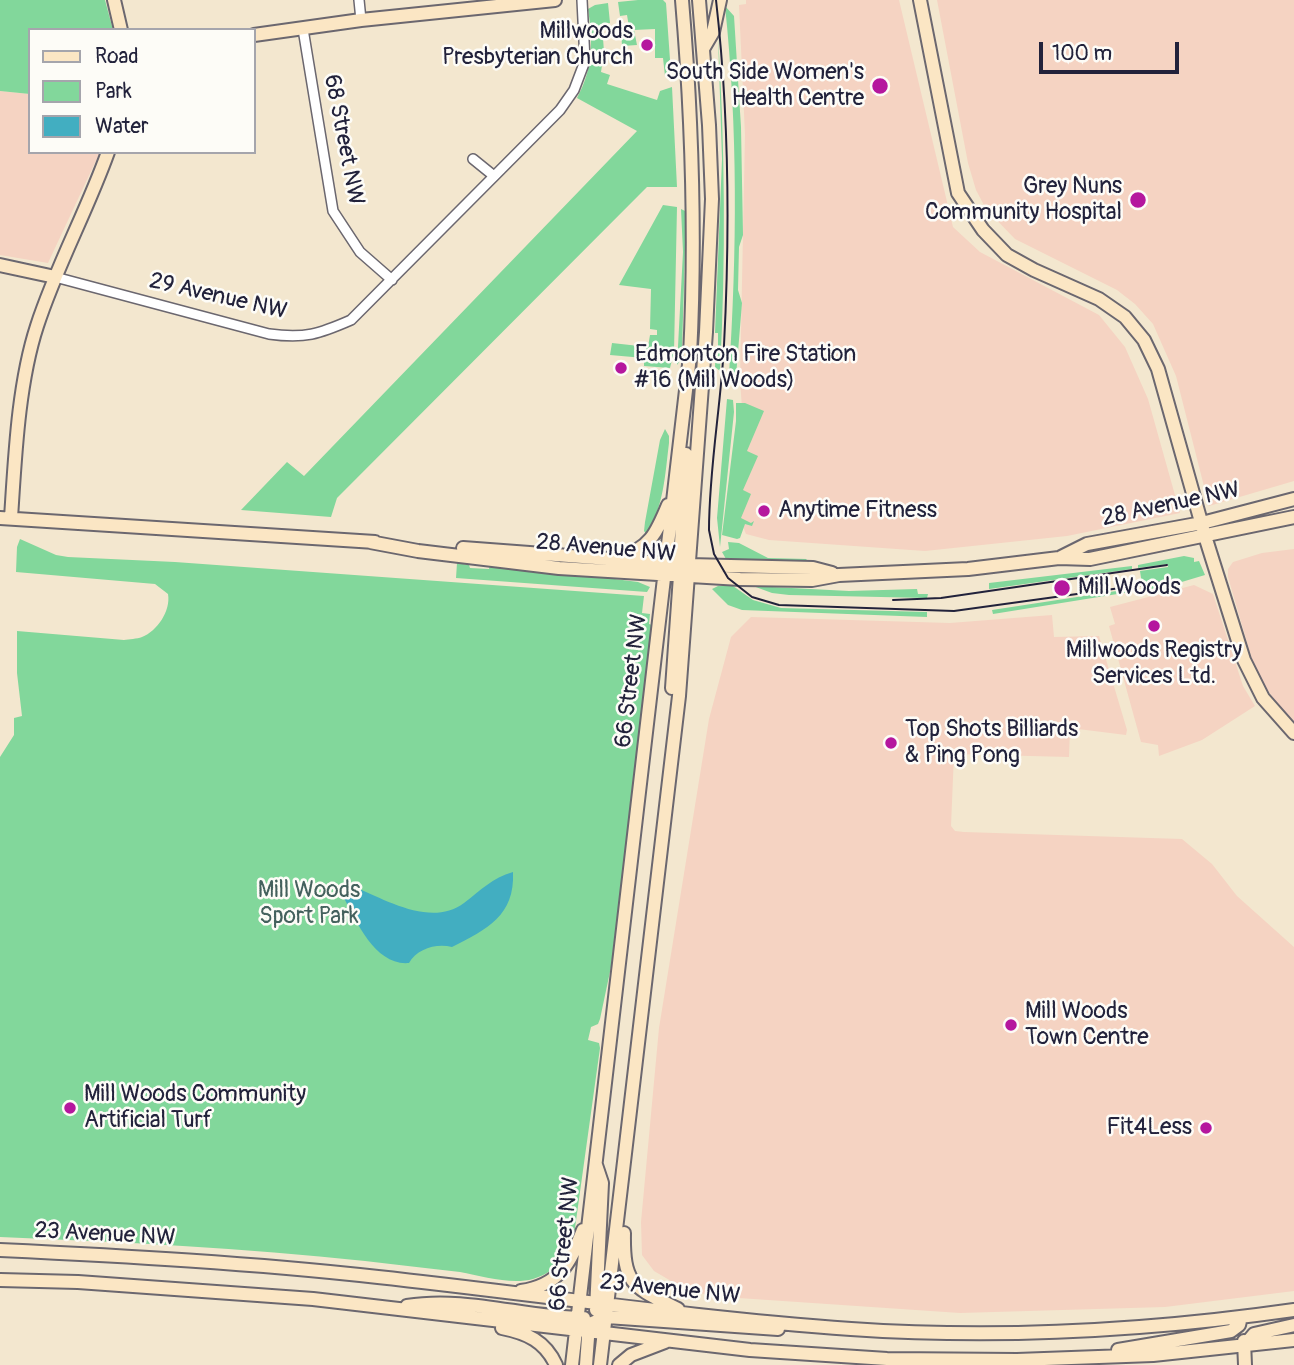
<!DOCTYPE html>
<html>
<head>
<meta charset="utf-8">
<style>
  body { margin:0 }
  #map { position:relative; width:1294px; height:1365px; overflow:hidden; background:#f3e7cf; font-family:Pangolin,sans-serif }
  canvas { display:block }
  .legend { position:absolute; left:28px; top:28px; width:228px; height:126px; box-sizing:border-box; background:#fdfcf7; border:2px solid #a5a5ac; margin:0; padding:9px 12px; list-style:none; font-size:21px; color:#22223b }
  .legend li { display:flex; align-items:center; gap:14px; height:35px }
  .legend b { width:35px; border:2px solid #a5a5ac }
  .scale { position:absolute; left:1039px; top:42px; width:140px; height:32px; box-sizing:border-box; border:4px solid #22223b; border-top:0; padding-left:9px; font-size:21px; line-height:24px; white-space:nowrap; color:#22223b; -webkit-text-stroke:5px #fdfcf7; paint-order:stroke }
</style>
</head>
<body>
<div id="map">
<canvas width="1294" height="1365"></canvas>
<ul class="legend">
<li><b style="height:9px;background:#fbe6c4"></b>Road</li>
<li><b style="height:19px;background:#82d79b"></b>Park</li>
<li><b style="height:19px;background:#42aec1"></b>Water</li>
</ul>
<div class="scale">100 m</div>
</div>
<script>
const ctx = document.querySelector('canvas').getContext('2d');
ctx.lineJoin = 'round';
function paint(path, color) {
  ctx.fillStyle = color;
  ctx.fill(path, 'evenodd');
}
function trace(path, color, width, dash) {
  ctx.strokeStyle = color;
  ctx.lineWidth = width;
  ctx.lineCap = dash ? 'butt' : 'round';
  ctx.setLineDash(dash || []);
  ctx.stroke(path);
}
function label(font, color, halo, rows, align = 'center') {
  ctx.font = font + ' Pangolin,sans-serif';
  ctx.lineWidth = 5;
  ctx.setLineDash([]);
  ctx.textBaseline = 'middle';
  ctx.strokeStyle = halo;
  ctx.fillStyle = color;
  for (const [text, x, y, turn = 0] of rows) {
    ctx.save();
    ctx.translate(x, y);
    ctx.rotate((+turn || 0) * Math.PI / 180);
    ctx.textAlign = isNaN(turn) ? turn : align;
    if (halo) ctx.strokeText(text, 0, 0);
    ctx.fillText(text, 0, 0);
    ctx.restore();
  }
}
const built = new Path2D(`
  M746 0H899L953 227 980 252 1099 315 1125 347 1148 399 1180 513 1067 536 925 551 769 540 746 534 738 515 743 422 740 380 745 135 739 5 746 4Z
  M937 0H1294V481L1209 506 1176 376 1153 324 1135 304 1117 290 1015 239 986 209 976 190 968 163Z
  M0 91 30 94V152H100L48 263 0 255Z
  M1294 549V721L1274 700 1255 670 1228 577V569L1233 562 1262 553Z
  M1194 585 1213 594 1243 686 1255 706 1202 740 1159 756 1158 745 1141 742 1109 626 1115 624 1110 607Z
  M1052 615 1054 637 1099 636 1127 730 1126 735 1070 728 1069 757 954 754 951 826 955 831 964 832 1182 839 1212 864 1237 896 1294 947V1291L1165 1307 960 1313 709 1296 671 1281 654 1271 642 1255 641 1222 659 1028 709 719 731 637 751 617 950 623Z`);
const green = new Path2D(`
  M0 0H105L113 30H30V94L0 91Z
  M638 0H663L666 3 671 74 665 76 663 58H655V29L634 30 637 45 622 46 621 29 629 27 627 15 620 16 618 2Z
  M608 3 610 23 602 24 604 52 601 72 610 75 607 84 657 100 660 91 672 87 677 187H647L337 498 331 517 241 510 287 462 304 476 637 131 577 98C593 69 593 42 588 9L595 5Z
  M725 6 734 16 741 127 743 235 739 247 738 290 742 303 736 376 729 375C737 252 738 129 725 6Z
  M718 35C725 147 726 258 720 371L715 367 716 346H718V333H715L722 159Z
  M663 205 677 207 674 352 670 368 644 366V358L610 355 612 343 648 347 650 335H657V330L650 329 651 289 619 285Z
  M681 209 685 211 686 217 682 350 680 361 677 365 683 252Z
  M727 399 733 400 734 412 720 547 717 518Z
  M736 403H745L764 411 747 451 758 456 743 490 751 494 741 518 751 523 754 521 752 526 745 524 740 538 737 539 722 535 736 421Z
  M665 429 669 436V443C665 475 664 507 646 534L644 531 645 522 660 440Z
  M20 539 56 555 68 557 175 562 644 596 642 613 650 614 649 624 652 625V630L611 967 600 1019 598 1024 591 1027 588 1040 599 1043 600 1048 574 1235C567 1257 556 1272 533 1279 511 1285 482 1276 460 1272 428 1268 396 1265 365 1261 244 1248 122 1242 0 1237V757L14 735V718L22 716 17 673V631L124 640C129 639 137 639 142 637 157 631 171 611 168 594L155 584 16 572 17 547Z
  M728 542 739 543 768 558 807 559 805 561 726 559 722 552 729 549Z
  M1184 556 1194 558V562L1199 561 1205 575 1165 587 1142 590 1141 588 1171 583 1170 580 1142 584 1140 571 1168 567V564L1138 568V565Z
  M457 563 469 565 470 568 489 569 490 563 638 582 650 587 647 592 456 578Z
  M1132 566V569L989 589V583Z
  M718 586H733L753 600 781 608 927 612V617L742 610 728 605 712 589Z
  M753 586 849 591 917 589 918 594H928L927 598 789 595 772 593Z
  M1136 588V591L993 614 992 610Z`);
const water = new Path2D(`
  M513 872C515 916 487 929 452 947 436 943 417 949 409 963 376 966 357 923 344 898L349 888H357C388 901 432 927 464 903 481 890 492 878 513 872Z`);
const street = new Path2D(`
  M359 0 361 20
  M303 29 333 211 360 252 392 280
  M473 159 494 176
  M55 277 269 334C305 339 319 334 351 320L560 110 574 90 585 61 582 0`);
const secondary = new Path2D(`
  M114 0 121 30
  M920 0 958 193 983 230 1007 255 1034 270 1099 299 1125 317 1144 340 1158 369 1205 536 1244 660 1263 698 1294 733
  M254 35 361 20 555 0
  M703 49 713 32 720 0
  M0 265 55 277
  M0 518 375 542
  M11 518C15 458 18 384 37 326 56 267 87 211 108 152
  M370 542 418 551 559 568 740 579 812 580 839 575 968 569 1059 558 1090 559 1294 517
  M463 548 689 565 813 568 832 573
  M1061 557 1087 544 1202 523 1294 499
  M619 558C650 548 656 534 668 505
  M684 571 680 561 686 454
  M672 688 680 576 679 570
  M624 1233C623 1286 634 1287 678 1309
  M0 1250C126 1256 252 1263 378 1277 535 1294 693 1318 851 1329 998 1339 1148 1331 1294 1310
  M0 1280 78 1282 313 1299 750 1350 887 1359 1017 1360 1153 1355 1294 1340
  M521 1291C560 1285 570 1263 583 1230
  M407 1306C466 1296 526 1318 584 1318
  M596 1310 602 1183 596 1165
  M502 1328C527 1333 545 1341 556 1365
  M579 1328 607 1317 778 1329
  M1244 1341 1245 1365
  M1244 1346 1254 1334 1294 1325
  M1118 1350 1231 1331 1239 1325 1241 1317
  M572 1365 690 356C696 237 692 118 682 0
  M586 1365 589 1324
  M600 1365 679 696 706 332 712 199 709 125 699 0
  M619 1365 631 1355 665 1342`);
const tram = new Path2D(`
  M716 0C729 114 730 231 724 345 721 406 709 468 709 530L714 554 728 578 752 597 779 605 954 611 1171 581
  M893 600 941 598 1167 565`);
const markers = [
  [647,45,7,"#b5179e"],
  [880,86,9,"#b5179e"],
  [1138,200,9,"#b5179e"],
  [621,368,7,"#b5179e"],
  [764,511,7,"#b5179e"],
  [1062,588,9,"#b5179e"],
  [1154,626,7,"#b5179e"],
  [891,743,7,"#b5179e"],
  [1011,1025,7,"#b5179e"],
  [70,1108,7,"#b5179e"],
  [1206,1128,7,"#b5179e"]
];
const poiNames = [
  ["Millwoods",633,32,"right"],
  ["Presbyterian Church",633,58,"right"],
  ["South Side Women's",864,73,"right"],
  ["Health Centre",864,99,"right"],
  ["Grey Nuns",1122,187,"right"],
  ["Community Hospital",1122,213,"right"],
  ["Edmonton Fire Station",635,355],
  ["#16 (Mill Woods)",635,381],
  ["Anytime Fitness",778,511],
  ["Mill Woods",1078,588],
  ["Millwoods Registry",1154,651,"center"],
  ["Services Ltd.",1154,677,"center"],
  ["Top Shots Billiards",905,730],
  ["& Ping Pong",905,756],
  ["Mill Woods",1025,1012],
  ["Town Centre",1025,1038],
  ["Mill Woods Community",84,1095],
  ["Artificial Turf",84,1121],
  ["Fit4Less",1192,1128,"right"]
];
const streetNames = [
  ["68 Street NW",343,140,79],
  ["29 Avenue NW",218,297,13],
  ["28 Avenue NW",1171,505,-12],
  ["28 Avenue NW",606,549,5],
  ["66 Street NW",632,681,-83],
  ["23 Avenue NW",105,1235,3],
  ["66 Street NW",565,1244,-84],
  ["23 Avenue NW",670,1290,6]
];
const parkNames = [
  ["Mill Woods",309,891],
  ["Sport Park",309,917]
];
paint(built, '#f5d3c2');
paint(green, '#82d79b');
paint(water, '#42aec1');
trace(street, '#6b676f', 12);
trace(secondary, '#6b676f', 16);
trace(street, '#fff', 9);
trace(secondary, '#fbe6c4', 12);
trace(tram, '#22223b', 2);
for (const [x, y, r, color] of markers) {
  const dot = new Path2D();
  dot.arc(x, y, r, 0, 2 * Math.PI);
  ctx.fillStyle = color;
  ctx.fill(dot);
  trace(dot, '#fdfcf7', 2.5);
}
label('23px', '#22223b', '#fdfcf7', poiNames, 'left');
label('23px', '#22223b', '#fdfcf7', streetNames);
label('23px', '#44615d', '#fdfcf7', parkNames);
</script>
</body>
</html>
